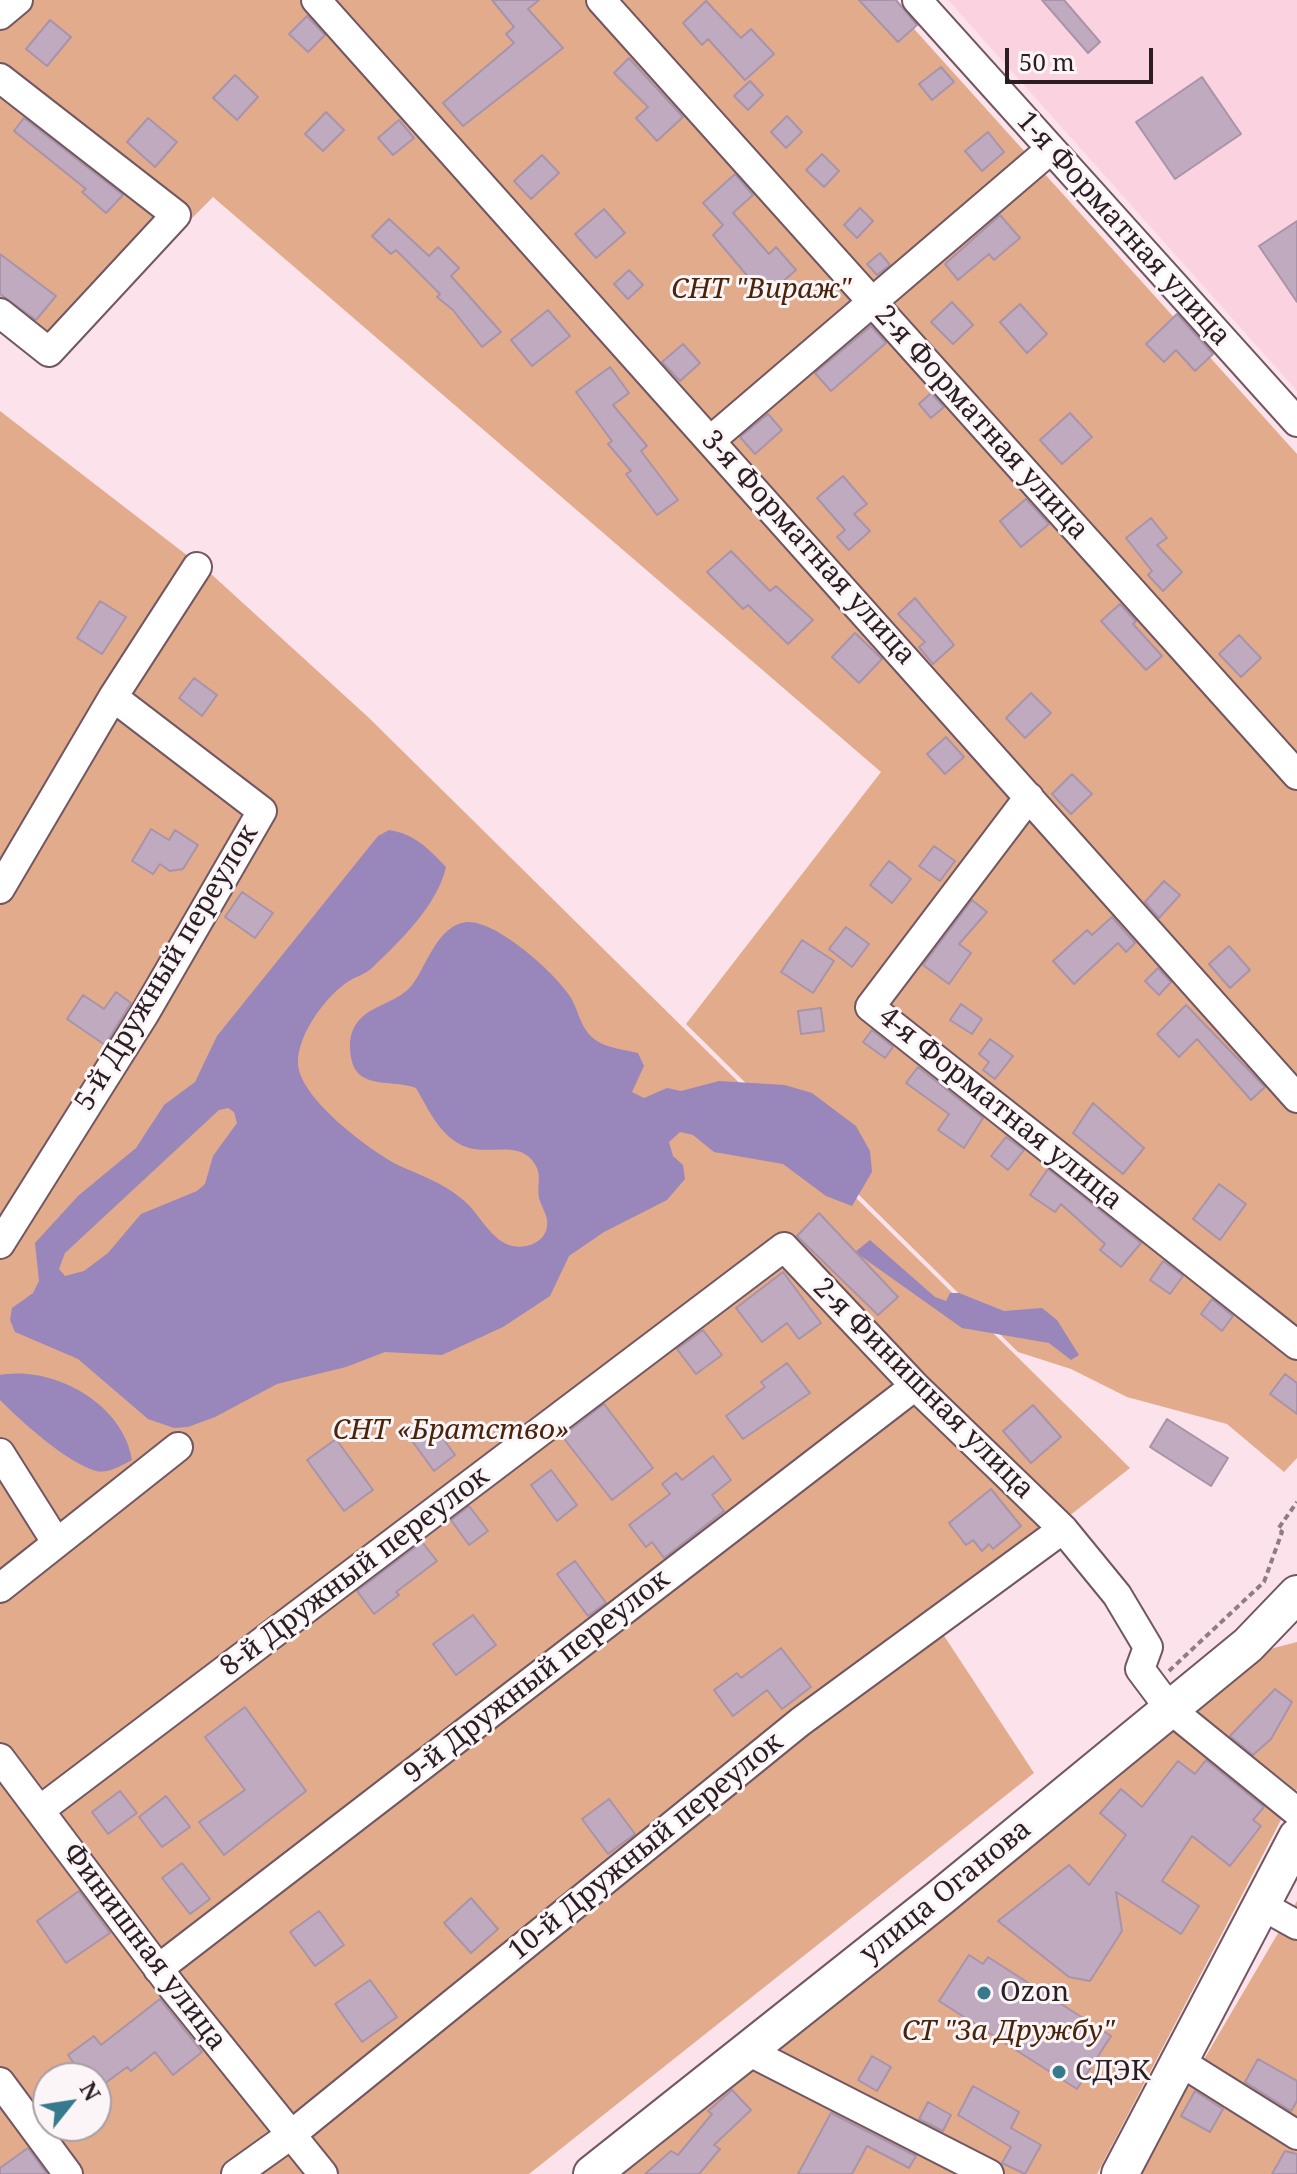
<!DOCTYPE html>
<html>
<head>
<meta charset="utf-8">
<style>
  body { margin:0 }
  #map { position:relative; width:1297px; height:2174px; overflow:hidden; background:#fce2ea; font-family:"Noto Serif",serif }
  canvas { display:block }
  .north { position:absolute; left:32px; top:2062px; width:80px; height:80px; box-sizing:border-box; background:#fcf5f7; border:2px solid #a89fa2; border-radius:50%; rotate:60deg; font-size:22px; font-weight:700; line-height:32px; text-align:center; color:#2a1e22 }
  .north::after { content:''; display:block; margin:auto; width:28px; height:36px; background:#377a8b; clip-path:polygon(50% 0,100% 100%,50% 72%,0 100%) }
  .scale { position:absolute; left:1005px; top:48px; width:148px; height:36px; box-sizing:border-box; border:4px solid #2a1e22; border-top:0; padding-left:10px; font-size:24px; line-height:28px; white-space:nowrap; color:#2a1e22; -webkit-text-stroke:6px #fcf5f7; paint-order:stroke }
</style>
</head>
<body>
<div id="map">
<canvas width="1297" height="2174"></canvas>
<div class="north">N</div>
<div class="scale">50 m</div>
</div>
<script>
const ctx = document.querySelector('canvas').getContext('2d');
ctx.lineJoin = 'round';
function paint(path, color) {
  ctx.fillStyle = color;
  ctx.fill(path, 'evenodd');
}
function trace(path, color, width, dash) {
  ctx.strokeStyle = color;
  ctx.lineWidth = width;
  ctx.lineCap = dash ? 'butt' : 'round';
  ctx.setLineDash(dash || []);
  ctx.stroke(path);
}
function label(font, color, halo, rows, align = 'center') {
  ctx.font = font + ' "Noto Serif",serif';
  ctx.lineWidth = 6;
  ctx.setLineDash([]);
  ctx.textBaseline = 'middle';
  ctx.strokeStyle = halo;
  ctx.fillStyle = color;
  for (const [text, x, y, turn = 0] of rows) {
    ctx.save();
    ctx.translate(x, y);
    ctx.rotate((+turn || 0) * Math.PI / 180);
    ctx.textAlign = isNaN(turn) ? turn : align;
    if (halo) ctx.strokeText(text, 0, 0);
    ctx.fillText(text, 0, 0);
    ctx.restore();
  }
}
const built = new Path2D(`
  M948 0H1297V391Z`);
const green = new Path2D(`
  M0 0H888L1297 454V1458L1284 1472 1227 1424 1127 1397 1071 1369 1018 1352 686 1024 881 772 213 197 51 360 0 320Z
  M0 411 210 573 368 717 1130 1468 935 1622 1034 1773 529 2174H0ZM48 2078H96V2126H48Z
  M1297 1642V1789L1097 2174H597L1270 1649Z
  M1297 1901V2174H1137L1146 2158Z`);
const water = new Path2D(`
  M389 830C415 834 429 849 446 867 437 906 400 941 372 968 364 975 354 977 346 983 324 998 292 1042 299 1070 307 1103 369 1150 398 1165 420 1175 443 1183 462 1199 478 1211 489 1238 509 1245 526 1251 550 1241 547 1220 546 1213 541 1205 539 1198 537 1188 541 1177 537 1168 523 1138 490 1156 466 1147 440 1137 429 1110 416 1088 397 1080 366 1088 355 1069 351 1062 350 1052 350 1045 352 1004 393 1009 412 985 427 966 437 925 467 922 496 920 554 972 569 995 580 1011 579 1029 597 1041 608 1048 625 1050 638 1053L644 1066 632 1092 644 1098 667 1088 681 1091 719 1081 785 1085 812 1093 856 1126 870 1151 872 1172 852 1206 826 1196 783 1164 714 1152 693 1135 680 1132 669 1142 673 1156 683 1165 685 1179 667 1200 604 1232 569 1256 550 1296 503 1327 442 1355 385 1352 346 1367 277 1384 215 1417 188 1427 174 1428 148 1419 78 1359 15 1332 10 1320 12 1308 33 1293 39 1281 35 1243 78 1196 136 1148 164 1105 195 1082 217 1036 378 836ZM228 1108 234 1112 237 1123 213 1156 205 1184 197 1191 141 1214 108 1253 84 1271 65 1276 59 1269 65 1253 219 1110Z
  M870 1240 935 1297 946 1301 950 1293H959L1004 1311 1042 1308 1057 1320 1079 1355 1071 1360 1049 1343 962 1328 855 1252Z
  M6 1374C59 1368 124 1406 132 1460 122 1465 108 1474 96 1471 66 1462 22 1422 0 1400V1375Z`);
const building = new Path2D(`
  M492 0H539L528 9 563 48 463 126 443 103 514 43 506 34 514 27Z
  M859 0H896L917 25 898 42Z
  M1042 0H1064L1100 42 1088 53Z
  M706 1 741 38 751 29 774 54 745 80 708 39 702 45 683 23Z
  M307 16 325 35 308 52 289 34Z
  M50 20 71 37 47 66 26 49Z
  M629 58 683 117 657 141 636 118 648 107 614 73Z
  M941 67 954 82 932 100 919 84Z
  M235 75 258 97 237 120 213 98Z
  M1202 77 1241 134 1175 179 1136 122Z
  M750 81 763 95 748 110 734 96Z
  M326 112 344 130 323 151 305 134Z
  M787 116 802 132 786 148 771 132Z
  M24 118 123 195 106 213 82 192 86 189 14 131Z
  M148 118 177 142 155 167 127 142Z
  M399 120 414 138 393 155 378 138Z
  M988 132 1004 152 982 171 965 151Z
  M822 154 839 171 824 187 806 170Z
  M542 155 559 173 531 199 514 181Z
  M735 174 753 195 733 213 769 254 776 247 796 270 765 297 713 235 723 225 703 203Z
  M860 208 873 221 857 238 844 225Z
  M604 209 625 233 596 258 575 234Z
  M1000 215 1020 238 994 260 989 254 958 280 945 264Z
  M389 219 429 256 438 247 459 268 451 276 501 332 482 347 453 310 437 297 440 294 396 250 391 254 372 236Z
  M1297 221V302L1259 246Z
  M880 253 890 265 877 275 867 264Z
  M0 254 56 296 36 320 0 294Z
  M629 270 643 285 628 299 614 284Z
  M952 302 973 325 953 344 931 322Z
  M1020 304 1047 334 1027 353 1000 322Z
  M548 310 570 336 532 366 511 340Z
  M1177 314 1213 354 1195 371 1176 350 1164 362 1146 344Z
  M871 326 886 343 831 391 815 373Z
  M683 344 700 363 680 381 662 362Z
  M610 367 629 393 613 405 647 446 641 451 678 500 657 515 626 474 631 471 608 444 612 441 576 392Z
  M931 393 944 407 931 418 919 404Z
  M1070 413 1092 437 1062 464 1040 440Z
  M768 414 782 430 755 454 740 437Z
  M843 476 867 504 854 514 870 531 849 550 837 537 845 530 817 498Z
  M1026 499 1049 524 1021 547 1000 521Z
  M1151 518 1167 538 1157 545 1182 572 1163 591 1148 575 1152 571 1126 538Z
  M731 551 770 591 776 586 813 620 788 644 748 605 743 609 707 572Z
  M915 598 954 645 933 664 919 647 925 642 898 614Z
  M100 601 126 617 102 654 77 638Z
  M1120 604 1136 621 1133 624 1162 656 1146 670 1101 621Z
  M855 633 882 659 859 683 832 657Z
  M1239 635 1261 658 1241 677 1219 654Z
  M194 678 217 695 202 716 179 698Z
  M1031 693 1051 713 1025 738 1006 718Z
  M946 737 964 757 945 774 927 754Z
  M1072 774 1092 794 1071 814 1052 794Z
  M151 829 169 840 175 830 198 845 183 869 170 871 160 864 153 874 132 861Z
  M934 846 955 861 940 881 919 866Z
  M889 861 911 879 892 903 870 885Z
  M1164 881 1180 895 1159 918 1145 902Z
  M242 892 273 913 255 938 225 917Z
  M972 900 987 912 959 944 971 953 949 984 923 965Z
  M1112 917 1135 943 1126 952 1118 943 1074 984 1053 961 1087 930 1092 935Z
  M846 927 869 944 852 967 829 949Z
  M802 940 834 961 813 993 781 972Z
  M1229 946 1250 970 1230 988 1209 964Z
  M1158 968 1171 982 1159 995 1145 981Z
  M116 992 131 1003 105 1045 67 1019 83 995 104 1009Z
  M961 1004 982 1019 972 1034 950 1020Z
  M1186 1005 1265 1087 1251 1100 1197 1039 1179 1057 1157 1034Z
  M821 1008 824 1031 801 1034 798 1011Z
  M872 1030 893 1047 885 1058 863 1042Z
  M990 1039 1013 1056 995 1079 983 1070 989 1062 979 1054Z
  M918 1067 983 1118 964 1148 938 1130 949 1114 906 1083Z
  M1093 1103 1144 1148 1123 1174 1073 1133Z
  M1006 1137 1024 1150 1008 1170 991 1156Z
  M1048 1169 1141 1243 1121 1267 1100 1250 1105 1244 1061 1204 1055 1212 1030 1195Z
  M1219 1184 1246 1204 1220 1240 1193 1219Z
  M819 1213 898 1297 878 1315 797 1236Z
  M1163 1261 1183 1276 1170 1294 1150 1280Z
  M783 1272 821 1323 799 1339 787 1323 762 1342 736 1308Z
  M1212 1299 1233 1316 1222 1331 1201 1314Z
  M703 1330 722 1355 696 1374 677 1349Z
  M787 1363 810 1393 743 1439 726 1416 765 1387 761 1382Z
  M1285 1374 1297 1383V1414L1270 1394Z
  M604 1404 653 1468 612 1500 562 1436Z
  M1033 1405 1061 1437 1031 1463 1003 1431Z
  M429 1419 455 1455 434 1471 407 1434Z
  M1167 1419 1228 1458 1211 1486 1150 1447Z
  M336 1439 373 1490 344 1511 307 1460Z
  M713 1456 731 1480 712 1495 724 1511 664 1558 652 1542 646 1547 629 1525 670 1494 662 1484 676 1473 682 1480Z
  M551 1470 577 1505 557 1521 531 1485Z
  M991 1489 1021 1526 993 1549 989 1544 982 1551 973 1540 966 1545 949 1523Z
  M469 1506 488 1531 469 1545 451 1520Z
  M422 1542 437 1561 396 1592 399 1595 374 1614 357 1591Z
  M575 1561 606 1603 588 1616 557 1574Z
  M473 1615 496 1645 456 1675 433 1644Z
  M781 1648 811 1687 782 1709 767 1690 733 1716 714 1690 737 1673 741 1678Z
  M1275 1689 1292 1702 1271 1739 1253 1755 1230 1736Z
  M245 1707 306 1791 224 1855 199 1822 245 1790 205 1737Z
  M1206 1760 1264 1807 1253 1820 1261 1826 1230 1866 1192 1836 1162 1881 1199 1906 1181 1934 1116 1892 1122 1931 1090 1981 1069 1977 998 1921 1069 1865 1089 1885 1126 1835 1100 1813 1121 1789 1142 1807 1178 1761 1195 1774Z
  M120 1791 137 1813 108 1834 92 1812Z
  M166 1796 190 1827 162 1847 139 1817Z
  M609 1799 635 1834 608 1854 582 1819Z
  M182 1863 210 1899 190 1914 162 1878Z
  M79 1891 110 1933 66 1963 37 1921Z
  M471 1898 498 1929 471 1953 444 1923Z
  M319 1911 344 1945 315 1966 290 1932Z
  M969 1955 983 1964 988 1957 1111 2036 1077 2089 939 2001Z
  M370 1980 397 2017 362 2042 335 2004Z
  M160 1999 202 2052 173 2075 155 2052 131 2071 127 2067 96 2090V2078H84L68 2055 94 2036 101 2045Z
  M872 2056 891 2067 877 2091 858 2080Z
  M1258 2059 1297 2081V2101L1291 2111 1245 2082Z
  M973 2086 1019 2112 1011 2128 1041 2145 1025 2174 1002 2163 1011 2147 958 2115Z
  M732 2090 751 2110 714 2145 720 2149 699 2174H645L671 2151 678 2155 712 2114 708 2111Z
  M1195 2091 1223 2109 1210 2132 1181 2116Z
  M928 2102 951 2115 943 2131 919 2119Z
  M831 2113 916 2156 909 2168 867 2146 852 2174H798Z
  M28 2148 47 2174H0V2168Z
  M1285 2151 1297 2154V2174H1272Z`);
const path = new Path2D(`
  M1169 1671 1264 1582 1282 1532 1278 1529 1297 1502`);
const minor = new Path2D(`
  M316 0 1297 1098
  M601 0 1297 775
  M917 0 1297 422
  M0 15 18 0
  M0 78 176 215 49 352 0 313
  M711 440 1051 149
  M1029 797 870 1007 1297 1345
  M0 889 113 697 197 567
  M0 1244 145 1013 262 811 113 697
  M0 1453 56 1542
  M0 1588 178 1447
  M0 1758 173 1988 323 2174
  M40 1810 784 1247 915 1386 1063 1529 1117 1595 1148 1647 1140 1669 1170 1709 1297 1812
  M1261 1905 1297 1925
  M158 1969 915 1386
  M748 2051 989 2174
  M1179 2061 1297 2135
  M0 2082 68 2174
  M236 2174 292 2134 800 1722 1063 1529`);
const major = new Path2D(`
  M592 2174 941 1897 1248 1645 1297 1594
  M1120 2174 1297 1837`);
const markers = [
  [984,1993,8,"#377a8b"],
  [1059,2072,8,"#377a8b"]
];
const streetNames = [
  ["1-я Форматная улица",1123,229,48],
  ["2-я Форматная улица",981,423,48],
  ["3-я Форматная улица",808,548,48],
  ["5-й Дружный переулок",167,968,-59],
  ["4-я Форматная улица",1000,1109,39],
  ["2-я Финишная улица",923,1389,45],
  ["8-й Дружный переулок",355,1572,-37],
  ["9-й Дружный переулок",537,1677,-38],
  ["10-й Дружный переулок",646,1847,-39],
  ["улица Оганова",946,1892,-39],
  ["Финишная улица",144,1947,53]
];
const parkNames = [
  ["СНТ \"Вираж\"",761,290],
  ["СНТ «Братство»",451,1431],
  ["СТ \"За Дружбу\"",1008,2032]
];
const poiNames = [
  ["Ozon",1000,1993],
  ["СДЭК",1075,2072]
];
paint(built, '#fbd3e0');
paint(green, '#e1ab8c');
paint(water, '#9986bb');
paint(building, '#c0aabf');
trace(building, '#a993a8', 2);
trace(minor, '#725761', 32);
trace(major, '#725761', 40);
trace(path, '#907d83', 4, [6, 4]);
trace(minor, '#fff', 28);
trace(major, '#fff', 36);
for (const [x, y, r, color] of markers) {
  const dot = new Path2D();
  dot.arc(x, y, r, 0, 2 * Math.PI);
  ctx.fillStyle = color;
  ctx.fill(dot);
  trace(dot, '#fcf5f7', 3);
}
label('28px', '#2a1e22', '#fcf5f7', streetNames);
label('italic 28px', '#49240b', '#fcf5f7', parkNames);
label('28px', '#2a1e22', '#fcf5f7', poiNames, 'left');
</script>
</body>
</html>
